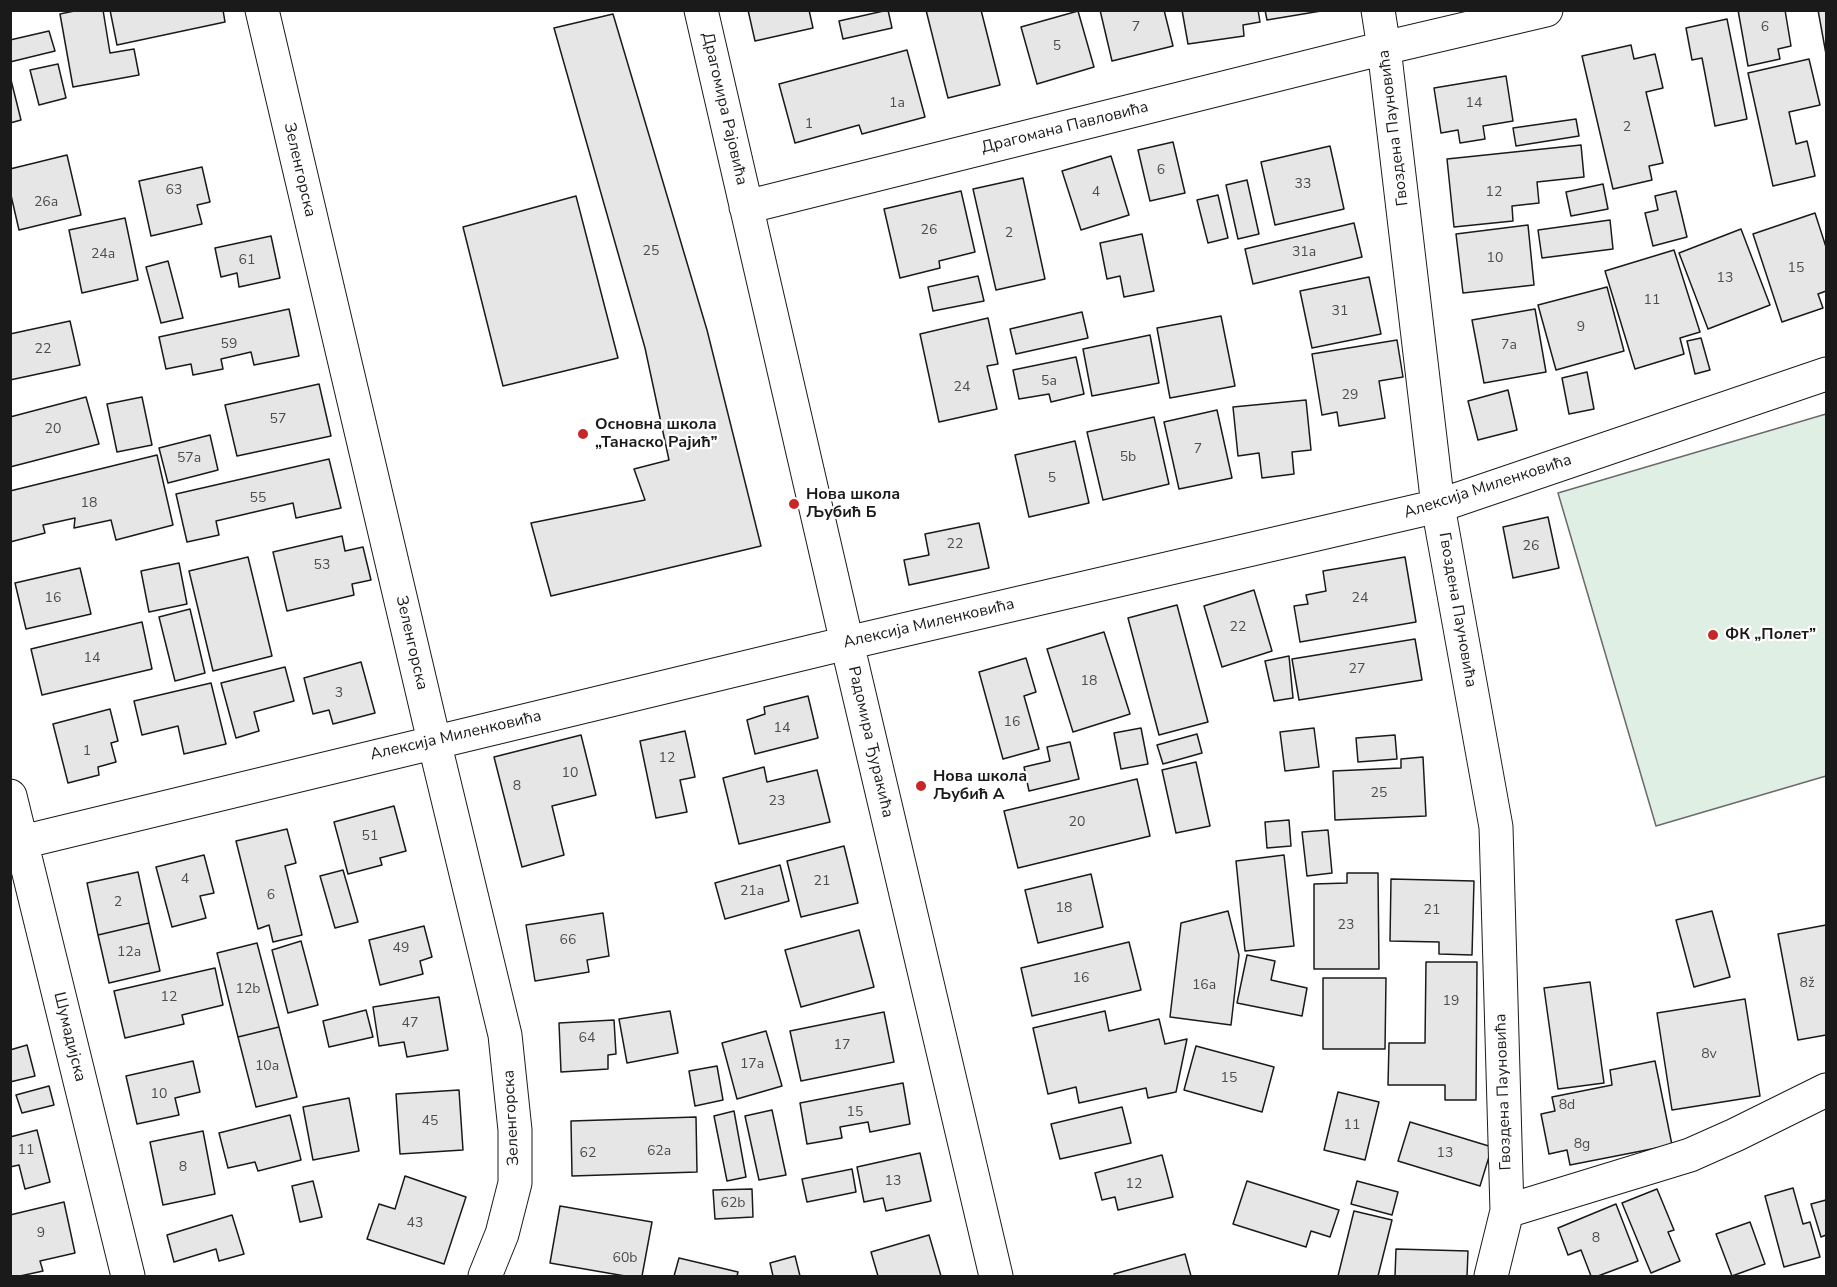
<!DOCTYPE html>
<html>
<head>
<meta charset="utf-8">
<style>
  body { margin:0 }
  #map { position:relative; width:1837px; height:1287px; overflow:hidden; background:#fff; font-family:"Nunito Sans",sans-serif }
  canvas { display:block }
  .frame { position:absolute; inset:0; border:12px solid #1a1a1a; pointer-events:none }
</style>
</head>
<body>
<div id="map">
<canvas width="1837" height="1287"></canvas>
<div class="frame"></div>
</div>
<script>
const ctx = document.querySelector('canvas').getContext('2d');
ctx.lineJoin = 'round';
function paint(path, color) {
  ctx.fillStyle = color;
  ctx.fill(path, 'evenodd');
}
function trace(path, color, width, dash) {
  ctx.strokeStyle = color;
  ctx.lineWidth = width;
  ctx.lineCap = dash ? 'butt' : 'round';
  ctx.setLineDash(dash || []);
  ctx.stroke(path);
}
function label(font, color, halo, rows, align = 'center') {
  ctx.font = font + ' "Nunito Sans",sans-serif';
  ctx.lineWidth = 4.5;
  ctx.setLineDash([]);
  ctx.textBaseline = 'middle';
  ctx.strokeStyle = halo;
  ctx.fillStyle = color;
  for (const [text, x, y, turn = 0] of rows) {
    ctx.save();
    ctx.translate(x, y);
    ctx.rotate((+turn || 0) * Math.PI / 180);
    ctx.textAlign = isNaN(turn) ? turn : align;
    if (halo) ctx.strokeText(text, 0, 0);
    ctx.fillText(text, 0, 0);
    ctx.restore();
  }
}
const green = new Path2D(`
  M1826 414V776L1656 826 1558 493Z`);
const building = new Path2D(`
  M79 10H103L110 53 134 49 139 75 73 87 60 14Z
  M110 10H223L225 22 117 45Z
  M748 10H809L813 28 755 41Z
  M888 10 892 28 843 39 839 21Z
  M926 10H981L1000 85 948 98Z
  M1100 10H1164L1173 46 1112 61Z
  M1182 10H1258L1260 22 1243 25 1244 36 1188 44Z
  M1265 10H1327L1267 20Z
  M1738 10H1785L1791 46 1778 49 1780 59 1748 66Z
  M1818 10H1826V54Z
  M1078 11 1094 67 1037 84 1021 27Z
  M613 14 707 330 761 546 551 596 531 523 645 500 634 469 669 460 645 348 554 28Z
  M1727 19 1747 119 1715 126 1702 58 1692 60 1686 28Z
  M49 31 55 51 10 62V40Z
  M1631 45 1634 59 1655 54 1663 88 1646 92 1663 163 1649 166 1652 180 1613 189 1582 56Z
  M907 50 925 117 862 134 859 125 795 143 779 84Z
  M1809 59 1820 105 1789 112 1796 144 1807 141 1815 176 1773 186 1748 73Z
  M58 64 66 98 39 105 30 70Z
  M10 76 21 120 10 123Z
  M1506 76 1513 121 1483 126 1485 139 1460 143 1458 130 1441 133 1434 88Z
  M1576 119 1579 136 1516 146 1513 128Z
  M1173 142 1185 193 1150 201 1138 150Z
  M1581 145 1584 177 1537 182 1539 203 1512 206 1513 221 1454 227 1447 159Z
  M1330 146 1344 209 1275 225 1261 162Z
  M67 155 81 215 19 230 10 191V169Z
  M1111 156 1129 215 1081 230 1062 171Z
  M202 167 210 202 197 205 202 224 151 236 139 181Z
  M1023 178 1045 279 996 290 973 189Z
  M1247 180 1259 234 1238 239 1226 185Z
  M1603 184 1608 209 1571 216 1566 192Z
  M961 191 975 252 939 261 940 268 900 278 884 209Z
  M1676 191 1687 237 1653 246 1645 213 1658 210 1655 196Z
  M1218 195 1228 238 1208 243 1197 200Z
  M576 196 618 358 503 386 463 227Z
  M1815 213 1826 247V291L1818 294 1823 308 1782 322 1753 234Z
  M125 218 138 280 82 293 69 230Z
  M1610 220 1613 249 1542 258 1538 230Z
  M1354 223 1362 257 1253 284 1245 249Z
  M1528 225 1534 285 1463 293 1456 234Z
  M1741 229 1770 305 1708 329 1679 253Z
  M1142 234 1154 291 1124 297 1120 276 1107 279 1100 243Z
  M271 236 280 278 239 287 237 273 221 277 215 248Z
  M1674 250 1700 332 1680 338 1684 354 1635 369 1605 271Z
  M168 261 183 318 161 323 146 267Z
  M978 276 984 301 933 311 928 287Z
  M1369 277 1381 334 1312 348 1300 291Z
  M1607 287 1624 351 1556 370 1538 305Z
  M289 309 299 356 254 365 251 352 221 359 223 369 193 375 191 364 166 369 159 337Z
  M1535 309 1546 372 1484 383 1472 320Z
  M1082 312 1088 338 1016 354 1010 329Z
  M1221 316 1235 386 1170 398 1157 328Z
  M988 318 998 364 987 366 997 409 939 422 920 334Z
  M70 321 80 365 10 380V334Z
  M1150 335 1159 383 1092 396 1083 349Z
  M1701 338 1710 370 1695 374 1687 341Z
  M1397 340 1403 377 1379 381 1385 418 1339 426 1337 412 1322 415 1312 354Z
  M1076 357 1084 394 1051 402 1049 394 1019 399 1013 370Z
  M1587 372 1594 409 1569 414 1562 378Z
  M319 384 331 436 237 456 225 405Z
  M1508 390 1517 430 1478 440 1468 401Z
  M86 397 99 444 10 467V417Z
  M142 397 152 445 117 452 107 404Z
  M1306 400 1311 450 1292 452 1294 474 1262 478 1259 453 1238 456 1233 407Z
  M1217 410 1232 478 1179 489 1164 422Z
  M1154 417 1169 484 1103 500 1087 432Z
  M210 435 218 470 168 483 159 448Z
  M1075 441 1089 503 1029 517 1015 455Z
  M157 455 173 525 116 540 111 520 74 528 75 518 43 525 45 533 10 542V491Z
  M329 459 341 508 296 518 293 503 216 521 219 535 187 542 176 494Z
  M1548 517 1559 568 1513 578 1503 527Z
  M979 523 989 568 909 585 904 560 929 555 925 534Z
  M342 536 345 551 363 547 371 580 352 584 354 595 287 611 273 552Z
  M248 557 272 656 213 671 189 571Z
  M1405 557 1416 622 1300 642 1294 606 1308 604 1306 595 1326 591 1323 571Z
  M179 563 187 604 149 612 141 571Z
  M80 568 91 614 26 629 15 583Z
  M1254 590 1272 651 1222 667 1204 606Z
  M1177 605 1208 722 1159 735 1128 618Z
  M190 609 205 673 175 681 159 617Z
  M142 622 152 669 42 695 31 649Z
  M1104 632 1130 714 1073 732 1047 649Z
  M1415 639 1422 680 1299 700 1292 659Z
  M1289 656 1293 698 1274 701 1265 661Z
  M1026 658 1036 692 1024 696 1039 749 1003 759 979 672Z
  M361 662 375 713 333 724 329 710 313 714 304 678Z
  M285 667 294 701 254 712 259 731 236 738 221 683Z
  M211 683 226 744 184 754 178 726 142 735 134 701Z
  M808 696 818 738 755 754 747 720 765 714 764 707Z
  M110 709 118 741 111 743 116 762 98 767 99 775 68 783 53 724Z
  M1141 728 1148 764 1121 769 1114 733Z
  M1314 728 1319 767 1285 771 1280 732Z
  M685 731 695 777 680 780 687 812 656 818 640 741Z
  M1197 734 1202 753 1163 764 1157 745Z
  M581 735 596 795 552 806 564 855 522 867 494 757Z
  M1395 735 1397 759 1358 762 1356 738Z
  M1070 742 1079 779 1029 791 1024 767 1050 761 1047 747Z
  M1423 757 1426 816 1335 820 1333 771 1401 768V759Z
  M1196 762 1210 826 1176 833 1162 770Z
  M764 767 767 782 817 770 830 822 739 844 723 778Z
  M1137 779 1150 836 1018 868 1004 811Z
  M394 806 406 851 380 858 382 865 348 874 334 822Z
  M1289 820 1291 846 1267 848 1265 822Z
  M287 829 296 863 285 866 302 935 273 942 269 925 258 929 236 841Z
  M1328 830 1332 873 1307 876 1302 832Z
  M844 846 858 903 801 917 787 861Z
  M204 855 214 893 200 896 206 918 172 927 156 867Z
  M1284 855 1294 946 1245 951 1236 861Z
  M780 865 789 901 725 919 715 883Z
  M343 870 358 922 335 928 320 876Z
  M138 872 149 923 98 935 87 883Z
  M1347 873H1378L1379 969H1314V884L1347 883Z
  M1091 874 1103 927 1038 943 1025 890Z
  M1391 879 1474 881 1472 955 1439 954V942L1390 941Z
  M1228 911 1239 955 1231 1025 1170 1017 1181 923Z
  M1712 911 1730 977 1694 987 1676 920Z
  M603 913 609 956 587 960 589 972 535 981 526 925Z
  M149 923 160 971 109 983 98 935Z
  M1826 925V1035L1798 1040 1778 934Z
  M424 926 432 957 420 961 423 974 380 985 369 940Z
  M859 930 874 987 801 1007 785 950Z
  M301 941 318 1005 288 1013 272 950Z
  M1129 942 1141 990 1032 1016 1021 968Z
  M257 943 279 1027 238 1037 217 953Z
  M1247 955 1275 961 1271 980 1307 988 1302 1016 1237 1003Z
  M1426 962H1477L1476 1100H1445V1085H1388L1389 1043H1425Z
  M215 968 223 1005 182 1015 184 1024 125 1038 114 991Z
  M1323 978H1386L1385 1049H1323Z
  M1590 982 1604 1083 1558 1089 1544 988Z
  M439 997 448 1050 407 1057 404 1042 379 1046 373 1007Z
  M1745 999 1760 1096 1672 1110 1657 1013Z
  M366 1010 373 1037 329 1047 323 1021Z
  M670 1011 678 1053 627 1063 619 1019Z
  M1105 1011 1109 1031 1159 1019 1165 1044 1187 1039 1176 1092 1148 1098 1146 1088 1079 1103 1076 1087 1048 1094 1033 1028Z
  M884 1012 894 1062 801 1081 790 1031Z
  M614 1020 616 1054 608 1055V1069L561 1072 559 1023Z
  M279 1027 297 1097 256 1107 238 1037Z
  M766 1031 782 1086 737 1099 722 1043Z
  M27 1045 35 1076 10 1082V1050Z
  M1196 1046 1274 1067 1262 1112 1184 1090Z
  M193 1061 200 1092 175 1098 179 1115 137 1124 126 1076Z
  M1655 1061 1672 1145 1570 1165 1567 1150 1549 1154 1541 1114 1555 1111 1552 1097 1612 1085 1610 1070Z
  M717 1066 723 1100 695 1106 689 1071Z
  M903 1083 910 1124 870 1132 868 1122 840 1127 842 1138 807 1144 800 1103Z
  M49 1086 54 1105 22 1113 16 1095Z
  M459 1090 463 1150 400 1154 396 1094Z
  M1338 1092 1379 1102 1365 1160 1324 1150Z
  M349 1098 359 1151 313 1160 303 1107Z
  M1122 1107 1131 1143 1060 1159 1051 1124Z
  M772 1110 786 1175 759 1180 745 1116Z
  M734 1111 746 1177 727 1181 714 1116Z
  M290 1115 301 1160 258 1171 255 1162 228 1168 219 1133Z
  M696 1117 697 1172 572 1176 571 1121Z
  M1410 1122 1492 1147 1480 1186 1398 1161Z
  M37 1130 50 1182 25 1189 19 1165 10 1167V1137Z
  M203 1131 215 1194 163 1205 150 1142Z
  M920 1153 931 1201 886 1211 883 1198 864 1202 857 1167Z
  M1162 1155 1173 1197 1118 1210 1115 1197 1102 1200 1095 1173Z
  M852 1169 856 1192 807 1202 802 1179Z
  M405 1176 466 1197 444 1264 367 1239 379 1204 395 1209Z
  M313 1181 322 1217 300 1222 292 1186Z
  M1247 1181 1339 1210 1330 1237 1311 1231 1306 1247 1233 1224Z
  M1357 1181 1398 1192 1392 1215 1351 1204Z
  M1793 1188 1803 1224 1810 1222 1820 1257 1784 1267 1765 1196Z
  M752 1189 753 1217 715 1219 713 1190Z
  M1657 1189 1674 1230 1668 1232 1680 1261 1651 1273 1622 1203Z
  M1826 1200V1235L1821 1237 1811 1204Z
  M64 1202 75 1253 40 1261 43 1271 20 1276H10V1215Z
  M1616 1204 1638 1261 1598 1276H1591L1581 1250 1568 1255 1558 1228Z
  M560 1206 652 1222 642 1276H625L550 1263Z
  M1354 1211 1392 1220 1378 1276H1338Z
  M232 1215 244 1254 219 1261 216 1249 174 1262 167 1235Z
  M1750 1222 1765 1264 1732 1276 1716 1234Z
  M929 1235 941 1276H878L871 1252Z
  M1396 1249 1468 1251 1467 1276H1395Z
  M1185 1254 1191 1276H1115L1114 1274Z
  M795 1256 800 1276H773L770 1263Z
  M679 1258 738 1272 737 1276H674Z`);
const street = new Path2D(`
  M262 10 434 741 505 1035 515 1130V1183L502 1234 485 1276
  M701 10 847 643 996 1276
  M1378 10 1384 48 1438 506 1496 827 1507 1211 1491 1276
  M746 207 1384 48 1546 10
  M10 796 128 1276
  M22 842 847 643 1438 506 1826 374
  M1507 1211 1690 1155 1735 1135 1826 1090`);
const markers = [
  [583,434,6,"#c62828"],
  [794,504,6,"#c62828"],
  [1713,635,6,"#c62828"],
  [921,786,6,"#c62828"]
];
const numberNames = [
  ["7",1136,28],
  ["6",1765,28],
  ["5",1057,47],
  ["1a",897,104],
  ["14",1474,104],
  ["1",809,125],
  ["2",1627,128],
  ["6",1161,171],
  ["33",1303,185],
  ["63",174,191],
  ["4",1096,193],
  ["12",1494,193],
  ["26a",46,203],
  ["26",929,231],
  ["2",1009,234],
  ["25",651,252],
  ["31a",1304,253],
  ["24a",103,255],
  ["10",1495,259],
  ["61",247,261],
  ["15",1796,269],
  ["13",1725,279],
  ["11",1652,301],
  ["31",1340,312],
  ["9",1581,328],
  ["59",229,345],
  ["7a",1509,346],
  ["22",43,350],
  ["5a",1049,382],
  ["24",962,388],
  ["29",1350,396],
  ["57",278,420],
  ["20",53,430],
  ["7",1198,450],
  ["5b",1128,458],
  ["57a",189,459],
  ["5",1052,479],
  ["55",258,499],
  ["18",89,504],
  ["22",955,545],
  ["26",1531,547],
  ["53",322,566],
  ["16",53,599],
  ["24",1360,599],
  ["22",1238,628],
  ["14",92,659],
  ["27",1357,670],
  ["18",1089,682],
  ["3",339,694],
  ["16",1012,723],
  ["14",782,729],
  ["1",87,752],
  ["12",667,759],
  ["10",570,774],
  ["8",517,787],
  ["25",1379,794],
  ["23",777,802],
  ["20",1077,823],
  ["51",370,837],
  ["4",185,880],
  ["21",822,882],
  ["21a",752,892],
  ["6",271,896],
  ["2",118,903],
  ["18",1064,909],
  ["21",1432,911],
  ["23",1346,926],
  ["66",568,941],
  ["49",401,949],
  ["12a",129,953],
  ["16",1081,979],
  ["8ž",1807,984],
  ["16a",1204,986],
  ["12b",248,990],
  ["12",169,998],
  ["19",1451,1002],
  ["47",410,1024],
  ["64",587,1039],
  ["17",842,1046],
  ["8v",1709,1055],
  ["17a",752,1065],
  ["10a",267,1067],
  ["15",1229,1079],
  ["10",159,1095],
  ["8d",1567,1106],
  ["15",855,1113],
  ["45",430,1122],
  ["11",1352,1126],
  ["8g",1582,1145],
  ["11",26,1151],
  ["62a",659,1152],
  ["62",588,1154],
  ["13",1445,1154],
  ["8",183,1168],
  ["13",893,1182],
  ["12",1134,1185],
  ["62b",733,1204],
  ["43",415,1224],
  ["9",41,1234],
  ["8",1596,1239],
  ["60b",625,1259]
];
const streetNames = [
  ["Драгомира Рајовића",724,109,77],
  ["Драгомана Павловића",1065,128,-14],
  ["Гвоздена Пауновића",1394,128,-97],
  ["Зеленгорска",299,170,77],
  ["Алексија Миленковића",1488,487,-18],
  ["Гвоздена Пауновића",1457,610,80],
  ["Алексија Миленковића",929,624,-13],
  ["Зеленгорска",411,643,77],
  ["Алексија Миленковића",456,736,-13],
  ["Радомира Ђуракића",870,742,77],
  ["Шумадијска",69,1037,76],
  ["Гвоздена Пауновића",1504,1092,-92],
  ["Зеленгорска",512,1118,-93]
];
const poiNames = [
  ["Основна школа",595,425],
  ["„Танаско Рајић”",595,443],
  ["Нова школа",806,495],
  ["Љубић Б",806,513],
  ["ФК „Полет”",1725,635],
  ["Нова школа",933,777],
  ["Љубић А",933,795]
];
paint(green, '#e0efe3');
trace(green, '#6a6a6a', 1.5);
paint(building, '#e6e6e6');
trace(building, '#1a1a1a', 1.5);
trace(street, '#1a1a1a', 35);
trace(street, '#fff', 33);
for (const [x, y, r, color] of markers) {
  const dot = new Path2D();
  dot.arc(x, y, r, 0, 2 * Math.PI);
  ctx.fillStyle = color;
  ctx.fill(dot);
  trace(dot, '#fff', 2);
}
label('14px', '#4d4d4d', null, numberNames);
label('16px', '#1a1a1a', '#fff', streetNames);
label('bold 16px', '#1a1a1a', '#fff', poiNames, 'left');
</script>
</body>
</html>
